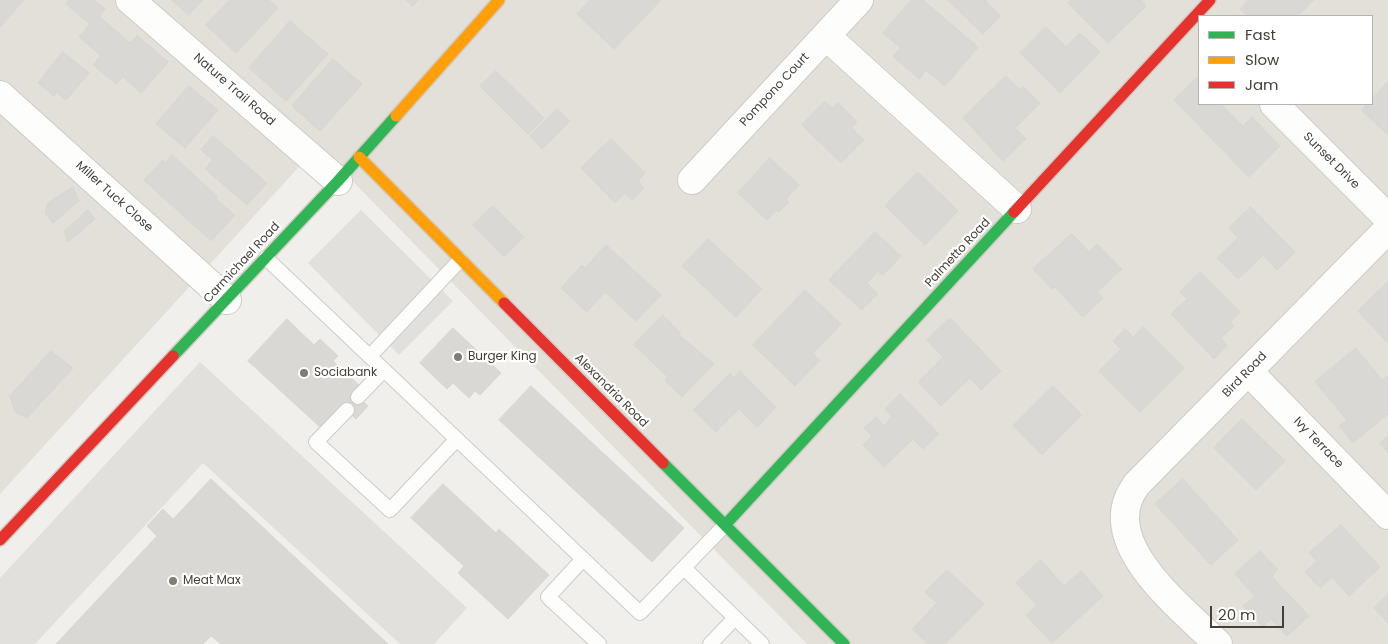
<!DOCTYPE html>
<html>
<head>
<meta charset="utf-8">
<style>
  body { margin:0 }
  #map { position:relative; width:1388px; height:644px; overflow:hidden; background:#f0efeb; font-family:Poppins,sans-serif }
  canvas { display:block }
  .legend { position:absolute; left:1198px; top:15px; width:175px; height:90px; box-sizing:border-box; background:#fff; border:1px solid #b5b3af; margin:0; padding:6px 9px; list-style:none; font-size:15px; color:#454038 }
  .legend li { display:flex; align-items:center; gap:10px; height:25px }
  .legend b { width:25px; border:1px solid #b5b3af }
  .scale { position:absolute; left:1210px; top:606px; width:74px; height:22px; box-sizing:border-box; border:2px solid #454038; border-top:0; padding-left:6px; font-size:15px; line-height:18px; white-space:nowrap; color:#454038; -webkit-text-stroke:4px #fff; paint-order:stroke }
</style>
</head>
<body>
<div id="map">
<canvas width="1388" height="644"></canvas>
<ul class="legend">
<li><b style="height:6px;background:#30b455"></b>Fast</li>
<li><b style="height:6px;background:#ff9f0a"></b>Slow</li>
<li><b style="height:6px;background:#e5322d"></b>Jam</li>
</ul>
<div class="scale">20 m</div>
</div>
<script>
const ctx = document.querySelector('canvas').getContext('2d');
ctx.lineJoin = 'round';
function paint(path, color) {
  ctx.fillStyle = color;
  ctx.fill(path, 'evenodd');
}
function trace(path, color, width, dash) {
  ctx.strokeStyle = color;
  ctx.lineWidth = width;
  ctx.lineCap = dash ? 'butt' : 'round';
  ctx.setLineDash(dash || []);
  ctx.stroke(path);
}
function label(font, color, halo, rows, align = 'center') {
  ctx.font = font + ' Poppins,sans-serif';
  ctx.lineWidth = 4.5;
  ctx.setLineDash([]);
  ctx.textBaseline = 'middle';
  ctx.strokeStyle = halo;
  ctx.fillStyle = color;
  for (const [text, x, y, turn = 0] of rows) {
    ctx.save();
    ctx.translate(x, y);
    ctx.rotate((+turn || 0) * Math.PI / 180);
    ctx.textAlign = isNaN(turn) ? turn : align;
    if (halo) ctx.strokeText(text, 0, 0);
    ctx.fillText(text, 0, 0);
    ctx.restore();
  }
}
const residential = new Path2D(`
  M0 0H1388V644H807L318 146 0 494ZM1199 16H1372V104H1199Z`);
const parking = new Path2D(`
  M361 210 453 301 399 355 308 263Z
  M200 362 467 608 434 644H400L203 463 35 644H0V578Z`);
const building = new Path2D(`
  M0 0H24L0 27Z
  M69 0H94L105 9 99 16 130 43 137 35 168 62 141 93 123 77 116 84 93 65 101 56 79 37 90 24 66 4Z
  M172 0H203L189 15Z
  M230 0H269L278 8 236 53 206 25Z
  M406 0H418L413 6Z
  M590 0H661L614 49 577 14Z
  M912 0H923L978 47 945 86 926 70 919 79 893 56 901 48 883 33Z
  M948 0H987L986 1 1001 16 983 34Z
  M1071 0H1141L1146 6 1108 43 1068 3Z
  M1249 0H1314L1298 16H1248L1240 9Z
  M290 21 328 54 286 101 249 68Z
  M1046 27 1066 47 1080 33 1100 52 1060 93 1020 53Z
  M63 52 89 73 66 100 56 92 54 96 38 83Z
  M333 59 362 84 320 131 292 106Z
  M496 71 544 118 528 134 480 86Z
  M1006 76 1020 90 1023 86 1040 103 1015 128 1026 139 1003 161 963 118Z
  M1199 76V104H1221L1243 126 1252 117 1280 146 1249 177 1174 100Z
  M1388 82V135L1361 110 1367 104H1372V99Z
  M189 86 218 110 185 148 156 124Z
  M825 101 832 108 838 103 857 122 851 127 864 140 841 163 802 125Z
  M557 109 570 121 542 149 530 136Z
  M213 136 267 183 247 205 205 169 213 160 201 150Z
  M611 139 645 173 638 181 644 188 632 200 625 193 615 203 581 168Z
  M172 155 218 197 216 199 235 215 211 241 144 180 163 160 166 162Z
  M770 158 799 185 786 199 789 202 779 212 776 210 767 220 738 193Z
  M918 172 958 211 925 245 885 206Z
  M73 187 79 201 53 223 45 213 47 204Z
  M493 206 524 237 504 257 473 225Z
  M1251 207 1295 252 1277 270 1263 255 1238 279 1217 258 1238 238 1229 228Z
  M88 210 95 219 68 242 64 232Z
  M875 232 901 256 883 275 878 271 867 283 878 294 862 310 829 280Z
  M1072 234 1089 252 1097 244 1122 269 1097 292 1103 298 1083 317 1055 287 1052 289 1033 269Z
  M708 239 762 289 736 317 682 266Z
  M606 245 661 295 636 321 605 292 587 312 561 288 582 265 585 268Z
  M1200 272 1240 312 1230 322 1234 326 1221 338 1227 346 1214 359 1171 314 1187 299 1180 292Z
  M1388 282V341L1387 342 1358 311Z
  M805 290 841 324 813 353 820 360 795 386 753 345Z
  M663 315 681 333 679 335 714 364 682 397 665 381 668 377 634 345Z
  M950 318 1001 371 981 390 970 378 941 406 918 382 943 357 927 340Z
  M287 319 314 345 320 339 338 356 333 361 360 386 321 428 248 361Z
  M1143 327 1184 368 1140 412 1099 371 1121 349 1113 341 1125 329 1133 337Z
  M453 328 501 373 480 395 475 391 469 398 453 383 447 389 420 363Z
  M1356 348 1382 380 1388 376V414L1353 443 1339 426 1347 420 1315 382Z
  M51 351 73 368 27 418 15 412 10 396Z
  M740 371 776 407 757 427 739 409 716 432 693 410 730 373 734 378Z
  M531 386 684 528 652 562 499 420Z
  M1053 386 1082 415 1042 455 1013 426Z
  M354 393 368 406 356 419 342 406Z
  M900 394 939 434 923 449 913 439 884 467 863 445 872 436 864 428 876 417 884 426 892 417 885 409Z
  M1242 419 1285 461 1256 490 1214 448Z
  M1388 436V453L1380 443Z
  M211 479 388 644H221L211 636 203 644H56L157 536 147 526 163 509 173 519Z
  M1183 479 1238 540 1211 565 1155 504Z
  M443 484 496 533 499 529 549 575 508 619 458 573 464 566 411 518Z
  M1341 525 1380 567 1349 596 1332 577 1320 588 1305 572 1317 561 1309 553Z
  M1260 551 1277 569 1272 577 1309 616 1287 636 1271 619 1263 627 1243 606 1255 596 1235 574Z
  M1041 560 1064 586 1081 571 1103 596 1052 643 1026 615 1037 605 1016 583Z
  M947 570 984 604 945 644H928L912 629 937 603 925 592Z
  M1388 594V623L1374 608Z`);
const lane = new Path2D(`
  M266 258 640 613 726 524
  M370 356 460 260
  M358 397 384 370
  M347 410 316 442 390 510 457 439
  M583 559 548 597 599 644
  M684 568 762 644
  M710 644 735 618`);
const street = new Path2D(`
  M130 0 338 181
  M826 36 1017 209
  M0 95 227 300
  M1274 104 1388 218
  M692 180 859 0
  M1249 372 1388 515
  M1218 644C1181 607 1093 541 1137 484L1388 229`);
const fast = new Path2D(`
  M173 356 338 181 396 116
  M663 463 844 644
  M726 524 1014 212`);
const slow = new Path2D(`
  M396 116 499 0
  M359 157 504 303`);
const jam = new Path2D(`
  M1014 212 1210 0
  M504 303 663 463
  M0 540 173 356`);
const markers = [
  [458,357,5,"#817d77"],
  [304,373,5,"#817d77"],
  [173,581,5,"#817d77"]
];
const streetNames = [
  ["Nature Trail Road",234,90,41],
  ["Pompono Court",775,90,-47],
  ["Sunset Drive",1331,161,45],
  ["Miller Tuck Close",114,197,42],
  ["Palmetto Road",958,253,-47],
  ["Carmichael Road",242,263,-47],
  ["Bird Road",1245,375,-46],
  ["Alexandria Road",611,391,45],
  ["Ivy Terrace",1318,443,46]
];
const poiNames = [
  ["Burger King",468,357],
  ["Sociabank",314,373],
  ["Meat Max",183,581]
];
paint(residential, '#e3e0da');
paint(parking, '#e1e0dc');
paint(building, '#dad8d4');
trace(building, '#d8d6d1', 1);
trace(lane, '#ceccc9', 16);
trace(street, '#ceccc9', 30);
trace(fast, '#cecbc3', 14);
trace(slow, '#cecbc3', 14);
trace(jam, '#cecbc3', 14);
trace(lane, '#fdfdfc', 14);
trace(street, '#fdfdfc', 28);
trace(fast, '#30b455', 11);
trace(slow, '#ff9f0a', 11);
trace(jam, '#e5322d', 11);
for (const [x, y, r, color] of markers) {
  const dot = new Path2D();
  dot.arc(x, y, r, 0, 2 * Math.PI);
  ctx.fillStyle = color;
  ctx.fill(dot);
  trace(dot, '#fff', 2);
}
label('12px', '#454038', '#fff', streetNames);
label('12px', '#454038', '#fff', poiNames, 'left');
</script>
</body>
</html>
